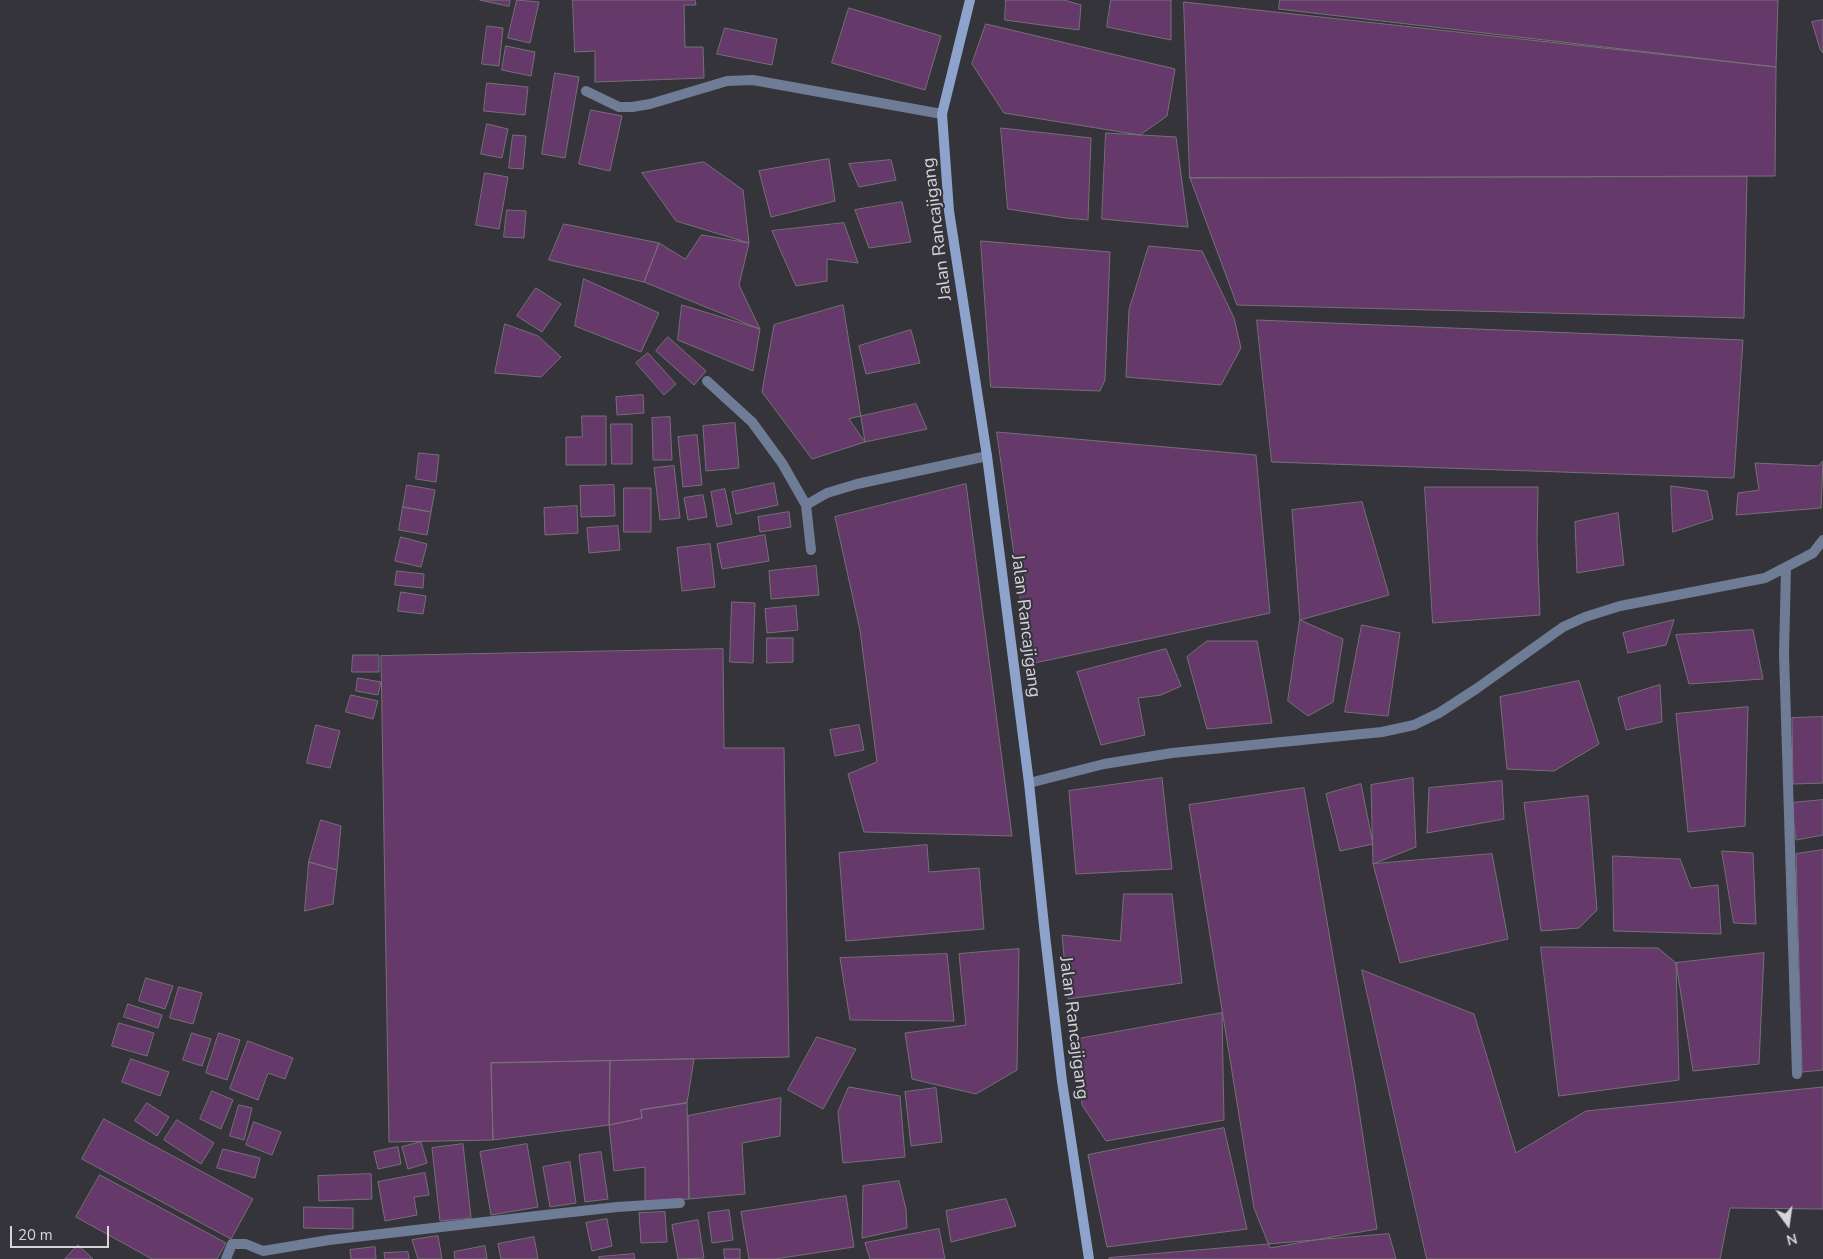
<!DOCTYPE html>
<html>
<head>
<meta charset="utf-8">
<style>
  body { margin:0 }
  #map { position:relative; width:1823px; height:1259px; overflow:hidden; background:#35343b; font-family:"Nunito Sans",sans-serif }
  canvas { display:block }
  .north { position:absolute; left:1763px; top:1199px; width:50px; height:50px; -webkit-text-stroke:4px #35343b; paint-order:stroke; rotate:166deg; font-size:14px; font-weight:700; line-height:20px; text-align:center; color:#d5d4d9 }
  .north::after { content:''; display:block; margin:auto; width:18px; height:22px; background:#d5d4d9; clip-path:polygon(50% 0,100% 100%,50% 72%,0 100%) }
  .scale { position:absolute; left:10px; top:1226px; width:99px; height:22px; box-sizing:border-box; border:2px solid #d5d4d9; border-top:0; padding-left:6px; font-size:15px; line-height:18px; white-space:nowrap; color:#d5d4d9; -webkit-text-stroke:4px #35343b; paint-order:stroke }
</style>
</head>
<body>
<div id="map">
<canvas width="1823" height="1259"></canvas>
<div class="north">N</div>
<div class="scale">20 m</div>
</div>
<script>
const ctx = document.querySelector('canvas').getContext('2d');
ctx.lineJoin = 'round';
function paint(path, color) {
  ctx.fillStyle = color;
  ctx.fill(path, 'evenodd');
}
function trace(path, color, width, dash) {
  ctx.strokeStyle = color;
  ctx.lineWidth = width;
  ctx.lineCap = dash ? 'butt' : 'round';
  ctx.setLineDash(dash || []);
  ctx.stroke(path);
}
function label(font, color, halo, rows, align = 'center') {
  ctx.font = font + ' "Nunito Sans",sans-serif';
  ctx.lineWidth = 4;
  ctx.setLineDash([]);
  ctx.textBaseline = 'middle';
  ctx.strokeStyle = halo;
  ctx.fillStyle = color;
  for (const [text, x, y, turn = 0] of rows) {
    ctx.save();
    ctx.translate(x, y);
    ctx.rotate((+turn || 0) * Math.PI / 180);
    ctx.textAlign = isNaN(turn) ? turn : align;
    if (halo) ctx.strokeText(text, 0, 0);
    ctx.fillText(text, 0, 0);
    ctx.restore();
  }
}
const building = new Path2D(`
  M480 0H510L509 6Z
  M517 0 539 2 530 43 508 38Z
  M573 0H695L696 5H684L685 47H703L704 78 595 82V51L575 52Z
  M1006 0H1064L1081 5 1079 30 1005 20Z
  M1111 0H1171V40L1107 27Z
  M1280 0H1778L1776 67 1279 9Z
  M1184 2 1776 67 1775 176 1190 178Z
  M849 8 941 36 925 90 832 63Z
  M1823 20V53L1820 49 1812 22Z
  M986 24 1175 69 1167 116 1140 135 1004 113 972 64Z
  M487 26 503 28 499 66 482 64Z
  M725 28 777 39 772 65 717 54Z
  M506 46 535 52 531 76 502 70Z
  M555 73 579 77 565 158 542 154Z
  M487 83 528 87 525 115 484 111Z
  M591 110 622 116 610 171 579 164Z
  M487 124 508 129 502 158 481 154Z
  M1001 128 1091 138 1088 220 1066 218 1008 209Z
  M1106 133 1176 137 1188 227 1102 219Z
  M513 135 526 136 523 169 509 168Z
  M829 159 835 201 771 217 759 171Z
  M891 160 896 180 859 187 849 164Z
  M704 162 743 190 749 243 676 221 642 173Z
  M485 173 508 177 499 229 476 225Z
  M1747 177 1744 318 1237 305 1190 178Z
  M902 202 911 242 869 248 855 210Z
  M507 210 526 211 524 238 504 237Z
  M844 223 858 263 827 259V281L796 286 772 231Z
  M564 224 659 243 644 282 549 260Z
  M702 235 749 243 739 285 760 329 644 282 659 243 685 259Z
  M981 241 1110 252 1105 380 1100 391 991 387Z
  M1149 246 1202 251 1234 318 1241 348 1221 385 1126 377 1129 310Z
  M584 279 659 313 641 352 575 326Z
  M536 288 561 304 542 332 517 316Z
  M682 305 760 329 753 371 678 340Z
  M843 305 865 442 812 459 762 392 774 325Z
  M1257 320 1743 340 1734 478 1272 462Z
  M505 324 538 336 561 357 541 377 495 373Z
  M911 330 920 363 866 374 859 346Z
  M668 337 706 371 694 385 656 351Z
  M648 353 676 384 664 395 636 363Z
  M643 395 644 413 617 415 616 397Z
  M916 404 927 429 865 442 849 419Z
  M582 416H606V465H566V437H582Z
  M670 417 672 460H653L652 418Z
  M735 423 739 468 706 471 703 426Z
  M611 424H632V464H612Z
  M997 432 1256 455 1270 613 1030 664Z
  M697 435 702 485 683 487 678 437Z
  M419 453 439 455 436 482 416 479Z
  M1823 461 1821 508 1736 515 1738 493 1759 490 1755 463 1818 466Z
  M674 466 680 518 660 520 654 468Z
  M774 483 778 505 736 514 732 492Z
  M966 484 1012 836 864 832 848 774 877 762 860 630 835 517Z
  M407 485 435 490 431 512 403 507Z
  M614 485 615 516 581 517 580 486Z
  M1671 486 1707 491 1713 519 1673 532Z
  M1425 487H1538L1537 540 1540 615 1433 623Z
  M624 488H651V532H624Z
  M725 489 732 524 717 527 711 492Z
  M703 495 707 517 688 520 684 498Z
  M1362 502 1389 595 1300 620 1292 510Z
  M577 506 578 533 545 535 544 508Z
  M403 507 431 512 427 535 399 530Z
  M789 512 791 527 760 532 758 517Z
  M1618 513 1624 565 1577 573 1575 522Z
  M618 526 620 550 589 553 587 528Z
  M765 535 769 561 722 569 717 544Z
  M401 537 427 544 421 567 395 561Z
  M710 544 715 587 682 591 677 548Z
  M816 566 819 595 771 599 769 571Z
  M397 571 424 574 423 588 395 585Z
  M401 592 426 596 423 614 398 611Z
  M732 602 755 603 753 663 730 662Z
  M796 606 798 630 767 633 765 609Z
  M1300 620 1343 639 1333 702 1308 716 1288 701Z
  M1674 620 1666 645 1628 653 1623 633Z
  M1362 625 1400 633 1388 716 1345 712Z
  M1753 630 1763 679 1689 684 1676 635Z
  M767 638H793V662L767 663Z
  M1207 641H1257L1272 723 1207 729 1187 657Z
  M723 649 724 748H784L789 1057 491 1063 493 1140 389 1142 381 656Z
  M1166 649 1181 686 1161 695 1138 698 1145 735 1101 745 1077 672Z
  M353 655H379V672H352Z
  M358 678 381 682 378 695 356 691Z
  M1579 681 1599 744 1554 771 1507 769 1500 697Z
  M1660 685 1662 722 1626 730 1618 698Z
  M351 695 378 701 373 719 346 712Z
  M1748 707 1745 826 1688 832 1676 714Z
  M1823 717V783L1793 784 1792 718Z
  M316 725 340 731 330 768 307 763Z
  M859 725 864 750 835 756 830 730Z
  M1162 778 1172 869 1076 874 1069 791Z
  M1413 778 1416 847 1373 864 1371 785Z
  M1502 781 1504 819 1427 833 1429 788Z
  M1361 784 1373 844 1340 851 1326 794Z
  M1304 788 1355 1084 1377 1229 1270 1248 1254 1208 1189 805Z
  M1588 796 1597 910 1579 928 1541 931 1524 803Z
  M1823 800V835L1796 840 1791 803Z
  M321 820 341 826 337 870 309 862Z
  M927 845 929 872 979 868 984 929 846 941 839 853Z
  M1823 850V1070L1802 1072 1796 854Z
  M1722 851 1753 853 1756 924 1734 923Z
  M1492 854 1508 939 1400 963 1373 864Z
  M1613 856 1680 859 1691 888 1718 885 1721 934 1614 931Z
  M309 862 337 870 333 904 305 911Z
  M1124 894H1172L1182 983 1068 999 1062 935 1120 941Z
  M1541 947 1658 948 1676 963 1679 1080 1559 1096Z
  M1019 949 1017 1070 976 1094 912 1079 905 1033 966 1025 959 954Z
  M1764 953 1759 1064 1693 1071 1676 963Z
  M947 954 954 1021 850 1020 840 958Z
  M1362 970 1474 1014 1516 1153 1586 1111 1823 1087V1209L1730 1208 1720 1259H1427Z
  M146 978 173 986 165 1009 139 1001Z
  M179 987 202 993 193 1024 170 1018Z
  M128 1004 162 1015 158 1028 124 1017Z
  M1222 1013 1224 1120 1106 1141 1082 1105 1078 1039Z
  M119 1023 154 1033 147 1056 112 1046Z
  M192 1033 211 1039 202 1066 183 1060Z
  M219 1033 240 1040 227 1080 206 1073Z
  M817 1037 856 1049 823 1109 788 1090Z
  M248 1041 293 1058 285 1079 268 1073 258 1100 230 1089Z
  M131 1059 169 1072 160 1096 122 1082Z
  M694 1059 687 1103 641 1110 642 1118 609 1125 610 1061Z
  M610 1061 609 1125 493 1140 491 1063Z
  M849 1087 900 1096 905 1157 843 1163 838 1112Z
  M936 1088 942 1142 911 1146 905 1092Z
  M212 1091 233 1100 221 1129 200 1119Z
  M781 1098 780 1136 742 1143 745 1194 689 1199 688 1116Z
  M147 1103 169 1117 157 1136 135 1121Z
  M687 1103 689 1199 645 1202V1167L614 1171 609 1125 642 1118 641 1110Z
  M239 1105 252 1108 244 1140 230 1136Z
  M104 1119 253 1199 231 1239 82 1159Z
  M177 1120 214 1143 201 1164 164 1140Z
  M254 1122 281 1132 272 1155 246 1145Z
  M1224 1128 1247 1229 1107 1247 1088 1155Z
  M421 1142 427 1163 408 1169 402 1147Z
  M463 1144 471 1218 440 1221 432 1148Z
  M527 1144 538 1207 491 1215 480 1152Z
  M398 1147 401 1164 378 1169 374 1152Z
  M223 1149 260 1158 255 1178 217 1168Z
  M601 1152 608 1199 585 1202 579 1155Z
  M570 1162 576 1203 550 1207 543 1167Z
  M425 1173 429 1195 414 1197 417 1215 385 1221 378 1182Z
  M371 1174 372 1199 319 1201 318 1176Z
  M100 1175 226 1243 217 1259H152L76 1217Z
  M899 1181 906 1209 907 1228 862 1238 863 1186Z
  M846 1196 854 1247 775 1259H749L741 1212Z
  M1006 1199 1016 1226 951 1242 946 1211Z
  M304 1207 353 1208V1229L304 1228Z
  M729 1210 733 1240 712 1243 708 1213Z
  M665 1212 667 1242 641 1243 639 1213Z
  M607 1219 612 1246 592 1251 586 1223Z
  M698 1220 704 1258 678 1259 672 1225Z
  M939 1229 945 1259H870L865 1243Z
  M1389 1234 1396 1259H1109V1258Z
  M438 1236 442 1259H418L412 1240Z
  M534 1237 538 1259H501L498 1244Z
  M78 1245 93 1259H65Z
  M485 1246 487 1259H455L454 1252Z
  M375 1247 376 1259H351L350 1250Z
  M724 1249H740V1259H725Z
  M408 1252 409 1259H385L384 1253Z
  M634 1254 635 1259H599V1257Z`);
const street = new Path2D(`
  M586 91 619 107H632L650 104 727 81 753 80 942 114
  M707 381 752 422 782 463 806 505
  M811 550 806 505 827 493 857 484 987 456
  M1786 568 1784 654 1797 1074
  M1029 783 1104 764 1172 753 1382 732 1414 725 1439 713 1476 689 1563 627 1585 617 1620 606 1765 578 1813 553 1823 540
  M226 1259 232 1244H246L263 1251 329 1240 545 1215 617 1207 680 1203`);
const secondary = new Path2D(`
  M970 0 942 114 949 211 987 456 1029 783 1045 935 1062 1081 1089 1259`);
const streetNames = [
  ["Jalan Rancajigang",938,229,-97],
  ["Jalan Rancajigang",1025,626,83],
  ["Jalan Rancajigang",1073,1028,83]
];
paint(building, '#65396a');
trace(building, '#767076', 1);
trace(street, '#6e7c96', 10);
trace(secondary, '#8ea3cc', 10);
label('18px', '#d5d4d9', '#35343b', streetNames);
</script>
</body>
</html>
